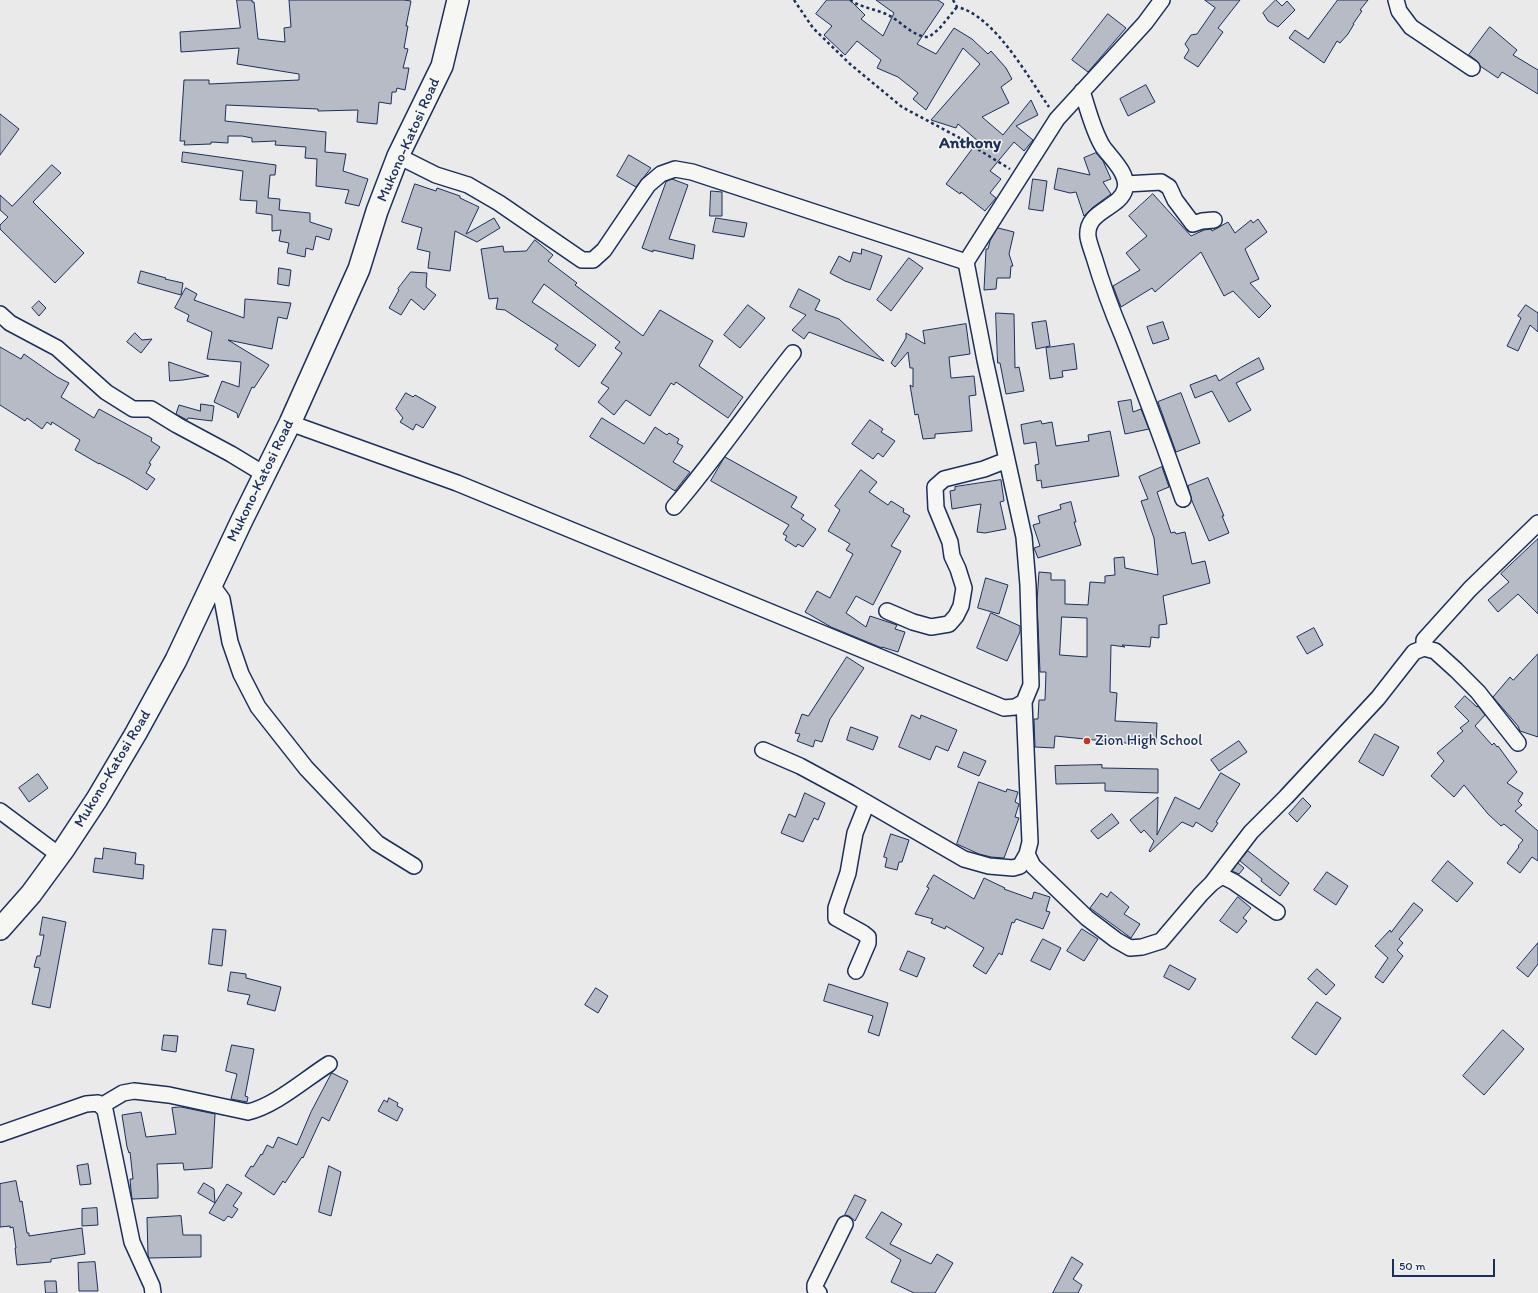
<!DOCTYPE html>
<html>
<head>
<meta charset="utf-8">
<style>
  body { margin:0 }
  #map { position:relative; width:1538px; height:1293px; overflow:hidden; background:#e9eae9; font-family:Itim,sans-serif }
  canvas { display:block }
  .scale { position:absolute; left:1392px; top:1259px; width:103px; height:18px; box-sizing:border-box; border:2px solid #1b2f5e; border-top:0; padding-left:5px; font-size:12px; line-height:14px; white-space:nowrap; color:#1b2f5e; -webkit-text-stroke:3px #f6f6f2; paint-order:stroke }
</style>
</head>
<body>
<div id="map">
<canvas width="1538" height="1293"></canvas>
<div class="scale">50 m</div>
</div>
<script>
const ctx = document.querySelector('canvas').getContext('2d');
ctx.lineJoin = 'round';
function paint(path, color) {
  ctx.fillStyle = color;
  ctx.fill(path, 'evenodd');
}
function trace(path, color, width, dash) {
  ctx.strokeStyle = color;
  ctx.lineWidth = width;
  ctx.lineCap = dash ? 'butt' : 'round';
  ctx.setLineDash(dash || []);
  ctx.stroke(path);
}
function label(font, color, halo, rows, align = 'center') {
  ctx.font = font + ' Itim,sans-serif';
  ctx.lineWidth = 3;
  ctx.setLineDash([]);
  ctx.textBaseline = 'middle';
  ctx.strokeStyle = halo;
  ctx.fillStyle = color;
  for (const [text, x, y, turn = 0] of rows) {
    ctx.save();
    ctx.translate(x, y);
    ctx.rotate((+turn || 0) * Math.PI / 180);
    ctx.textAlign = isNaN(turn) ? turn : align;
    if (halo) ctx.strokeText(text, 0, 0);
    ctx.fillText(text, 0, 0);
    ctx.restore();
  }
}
const building = new Path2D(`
  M237 0H252V2H254L258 39 285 42 284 28 291 27 289 0H404L411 1 406 26H408L404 48 408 49 403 68H409L405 90 397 88 396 92H392L391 104 379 102 377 124 357 122 358 110 318 111V109L226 105 225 121 326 132 325 152 346 154 343 171 368 179 359 206 345 203 349 190 316 186 317 159 305 158 306 147 275 145 276 141 252 142V138L242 136H228V143L211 142V144L184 145 185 141H180L184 80H209V84L299 80V74L237 64 239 48 181 52 180 32 240 28Z
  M827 0H850L865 15 861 19 883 36 894 13 876 0H938L944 4 917 44 936 54 954 28 972 39 988 54 991 51 1006 68 1012 79 1001 87 1009 103 982 117 1003 135 1031 100 1038 115 1016 126 1033 140 1024 151 1014 142 990 171 1001 179 990 193 996 198 985 211 961 192 960 194 946 184 978 141 958 124 956 128 931 120 980 64 963 48 926 110 913 99 918 93 898 77 877 68 881 60 857 41 845 55 824 35 832 26 816 14Z
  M1205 0H1240L1218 28 1223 32 1198 67 1184 58 1189 50 1185 44 1191 35 1197 34 1215 8Z
  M1276 0 1282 6 1287 1 1295 10 1278 27 1268 21 1263 13Z
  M1338 0H1368L1360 10 1362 11 1353 24H1354L1348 34 1340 43 1337 41 1324 63 1289 38 1295 30 1308 39Z
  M1108 14 1126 28 1088 72 1072 60Z
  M1490 27 1517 50 1513 55 1538 70V94L1502 72 1498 78 1480 66 1477 61 1469 55Z
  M1146 85 1155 102 1128 116 1120 99Z
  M0 114 19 129 0 155Z
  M183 152 276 165 275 175H270L268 198 280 199 279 210 310 213V222L332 229 329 240 316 236 313 250 306 248 305 257 287 253 289 243 279 241 281 230 272 231V215L256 213 257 201 240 200 243 171 182 162Z
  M1096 153 1103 161 1111 179 1103 182 1111 194 1092 208 1084 216 1076 192 1070 193 1054 189 1058 168 1090 175 1084 158Z
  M629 155 651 168 636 187 617 176Z
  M52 165 61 173 33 202 84 253 55 283 0 229V225L8 217 0 210V195L12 206Z
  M672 179 688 185 669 239 695 245 693 259 653 250V252L642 248 666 182Z
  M1033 179 1047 181 1043 211 1029 209Z
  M415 184 436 191 437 188 460 196V198L479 207 466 234 494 218 500 228 477 242 455 231 450 271 428 268 430 252 417 249 422 228 402 222Z
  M711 191 722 192V216H710Z
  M1153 194 1191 236 1204 230 1211 229 1212 231 1228 222 1235 233 1251 220 1253 223 1258 219 1267 232 1245 249 1259 279 1250 283 1271 306 1259 318 1233 291 1224 296 1201 252 1155 292 1152 288 1121 307 1113 286 1140 270 1126 253 1147 236 1129 216Z
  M716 218 747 223 744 237 713 232Z
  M998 228 1014 232 1009 254 1013 266H1011L1010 278H997L996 289 984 290 986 249H988L990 241Z
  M535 240 553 255 548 261 577 283 575 285 643 336 660 310 713 341 699 366 743 397 728 418 676 382 674 385 671 383 650 416 626 400 614 415 598 402 609 388 601 383 622 353 615 348 620 342 544 284 532 302 596 345 579 367 555 349 558 345 505 310 496 309 498 298 489 299 481 249 503 246 504 252 526 251Z
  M862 249 882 256 870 290 845 281 830 273 839 256 850 262 853 252 861 254Z
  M909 258 923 268 891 311 877 300Z
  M279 268 291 270 289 286 278 284Z
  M141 271 166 278 165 279 183 283 181 295 138 283Z
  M411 272 427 273 426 287 436 295 424 310 411 299 401 315 389 308 399 290 398 289Z
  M186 288 197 294 194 300 244 318 245 299 291 303 287 319 278 317 272 349 228 340 269 365 254 388 252 387 238 418 237 413 214 402 222 381 239 387 241 362 207 359 212 332 187 321 189 315 175 308Z
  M799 289 820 300 815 310 839 319 884 361 809 332 804 339 792 330 806 315 790 307Z
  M39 301 46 308 39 316 32 308Z
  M748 305 765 318 740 348 724 335Z
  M1526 305 1538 313V332L1530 325 1518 351 1507 346 1521 318 1518 316Z
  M996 313 1014 314 1015 368 1019 367 1024 391 1006 394 1000 363H998Z
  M1046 321 1050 346 1036 349 1032 323Z
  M1163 322 1169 339 1153 344 1147 327Z
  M966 324 970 354 949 357 951 378 974 376 976 395 969 396 972 431 935 434V438L923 439 918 414 915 415 910 385 913 387V368H910L908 352 895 367 891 363 906 338V333L925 344 923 331Z
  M135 333 142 340 152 339 141 353 127 342Z
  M1074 344 1077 369 1062 371 1063 377 1050 379 1046 348Z
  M0 347 21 359 24 354 57 377 69 383 61 397 94 418 99 409 152 438 151 441 160 447 149 463 151 464 146 473 155 479 147 490 129 479 99 463V464L75 450 80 440 52 422 51 425 47 422 42 429 27 418 25 421 0 405Z
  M1259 358 1264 369 1236 383 1251 410 1229 422 1212 391 1195 398 1190 385 1216 375 1219 381 1240 368Z
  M169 362 209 376 183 380 170 381Z
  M406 393 413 397 415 395 436 407 423 428 416 424 413 430 400 422 403 418 396 409Z
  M1181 393 1200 443 1176 452 1158 402Z
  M1131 400 1133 412 1141 409 1149 429 1125 434 1118 402Z
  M201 404 214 406 212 421 188 418 187 420 176 414 179 405 200 411Z
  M602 418 644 444 655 427 667 435 669 433 679 439 677 443 683 446 673 462 690 472 675 491 590 437Z
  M870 420 883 429 881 432 895 441 883 457 878 453 873 459 852 444Z
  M1041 421 1042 424 1052 422 1056 446 1089 441 1088 435 1110 431 1119 476 1042 488 1041 480 1037 481 1035 465 1039 464 1036 442 1024 444 1021 425Z
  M725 457 797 497 791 507 804 515 801 519 816 529 803 547 798 544 796 547 785 540 787 536 783 534 789 525 711 481Z
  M1162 467 1169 487 1157 492 1171 533 1175 532 1176 534 1185 532 1192 564 1205 561 1210 583 1163 596 1167 624 1159 625V638L1151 637 1150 647 1122 645 1125 647 1111 645 1110 692 1117 693 1115 721 1157 723 1156 744 1124 743 1055 736 1054 748 1035 747 1034 719H1038L1039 700H1045L1046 672H1040L1037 601 1039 572 1051 573V580H1065V604L1088 605 1090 582 1105 583V576L1115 575 1114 558 1124 557 1125 568 1158 575 1154 538 1141 501 1148 499 1139 477ZM1062 617 1087 618V657L1060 655Z
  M861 470 877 482 869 492 888 505 891 501 904 509 903 512 910 516 891 546 901 551 873 605 856 596 846 613 866 627 870 616 897 625 895 629 905 632 898 652 882 647V648L831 627 805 612 817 591 830 598 853 554 846 550 850 544 828 531 840 510 835 506Z
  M1208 478 1224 516H1222L1229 533 1209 541 1192 501 1188 486Z
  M1001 480 1004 501 1000 502 1006 529 985 533 977 532 981 504 952 509 950 491 955 490V487Z
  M1071 502 1076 522H1074L1081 545 1038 558 1034 548 1040 546 1033 525 1040 523 1038 516 1061 509 1060 505Z
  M1538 539V614L1518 594 1498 612 1488 600 1509 582 1501 574Z
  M986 578 1008 585 999 614 978 608Z
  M991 613 1020 626V632L1007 661 977 648Z
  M1314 628 1323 645 1307 654 1297 637Z
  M1538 654V737L1520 731 1518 726 1493 697 1510 677 1513 680Z
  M847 657 864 668 830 719 822 742 815 740 813 747 797 741 800 734 795 733 802 714 808 716Z
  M1465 696 1477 707 1478 706 1485 715 1475 726 1492 745 1494 743 1497 747 1498 746 1517 772 1507 783 1523 793 1518 801 1522 805 1515 811 1538 831V861L1532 857 1520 873 1507 863 1519 847 1518 846 1523 840 1504 824 1501 826 1488 814 1464 785 1454 797 1431 776 1444 761 1437 753 1463 731 1460 728 1469 721 1455 707Z
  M912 715 920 719 921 715 957 730 948 751 936 746 930 760 899 747Z
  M851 727 878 737 873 750 847 740Z
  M1375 734 1399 747 1383 776 1359 762Z
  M1239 741 1247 752 1219 771 1211 760Z
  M964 752 986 761 979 776 958 767Z
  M1102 765V768L1158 769V793L1105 791V783L1056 784 1055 766Z
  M1221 773 1240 784 1216 822 1218 823 1212 832 1196 822 1193 827 1182 822 1150 852 1149 851 1154 841 1144 830 1141 833 1130 820 1158 797 1157 835 1175 797 1199 809Z
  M38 774 48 788 29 802 19 788Z
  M979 782 1006 792 1007 789 1018 792 1015 802 1019 804 1015 817 1019 818 1004 858 991 857 979 854 957 844Z
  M805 793 825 803 818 820 814 818 803 842 781 833 789 814 795 817Z
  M1303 798 1311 806 1297 822 1289 814Z
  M1112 814 1119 823 1098 839 1091 831Z
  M891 834 909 840 902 862H899L897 870 885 867 887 858 884 857Z
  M104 848 136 853 135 864 144 865 143 879 93 872 95 858 102 859Z
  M1248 851 1289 883 1280 896 1261 881 1262 879 1240 861Z
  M1448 861 1473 883 1457 902 1432 881Z
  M1238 863 1244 868 1239 874 1232 871Z
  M1327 872 1348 886 1336 905 1314 890Z
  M934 875 974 899 984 878 1005 888 1004 889 1032 899 1034 892 1050 897 1046 911 1050 912 1043 929 1016 919 1014 923 1012 922 1002 955 999 953 986 974 973 966 984 948 946 926 945 929 931 923 933 919 915 914 929 888 927 887Z
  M1111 892 1129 907 1124 914 1140 924 1131 938 1090 908 1101 893 1107 897Z
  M1238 897 1251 908 1243 918 1247 921 1237 933 1220 921Z
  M1414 903 1423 910 1399 939 1403 943 1397 950 1403 956 1383 983 1375 977 1388 958 1375 946 1390 930 1391 932Z
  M43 917 66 922 50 1008 32 1004 40 968 34 967 37 956H40L44 935H40Z
  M213 929 226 930 222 966 209 964Z
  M1082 929 1098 939 1084 961 1067 951Z
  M1043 939 1061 948 1050 970 1031 961Z
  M1538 943V964L1528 977 1517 968Z
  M908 951 925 958 917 977 900 970Z
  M1170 965 1196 979 1189 990 1164 977Z
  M1317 969 1335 985 1326 995 1308 979Z
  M231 972 246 974V978L281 987 275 1011 247 1004 250 995 228 991Z
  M829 984 888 1003 879 1036 868 1032 873 1016 824 1001Z
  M596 988 608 996 598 1013 585 1005Z
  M1317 1002 1341 1018 1316 1055 1292 1038Z
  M1503 1030 1524 1049 1484 1095 1463 1076Z
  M164 1035 178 1036 176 1052 162 1050Z
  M232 1045 254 1049 245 1096 248 1097 247 1102 231 1099 237 1074 226 1071Z
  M332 1073 348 1081 329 1121 322 1117 303 1158 302 1157 285 1183 283 1181 274 1195 245 1176 251 1166 253 1167 261 1154 262 1155 267 1145 273 1148 278 1137 297 1145 311 1112Z
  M389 1098 398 1103 397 1106 403 1109 397 1121 378 1111 384 1100 387 1102Z
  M181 1107 215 1114 212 1168 184 1170 183 1163 157 1164 158 1185V1198L132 1199 131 1191 130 1179H133L130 1152 129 1153 127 1147 122 1115 141 1112 146 1137 176 1134 172 1108Z
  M88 1164 91 1184 80 1185 77 1166Z
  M329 1166 341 1172 331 1216 319 1212Z
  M16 1181 20 1202 22 1201 27 1233H29V1236L82 1228 85 1254 51 1259V1262L17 1265 15 1248H16L13 1227 10 1228V1226L0 1227V1184Z
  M204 1183 214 1189 215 1203 227 1184 242 1193 233 1206 238 1209 232 1218 228 1216 224 1221 209 1213 215 1203 198 1193Z
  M855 1195 866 1200 855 1221 849 1216 845 1215Z
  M97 1208 98 1225 82 1226V1209Z
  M882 1212 902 1224 890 1244 931 1264 937 1254 953 1263 935 1293H914L891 1282 901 1260 866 1238Z
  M181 1216 183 1235H201V1257L149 1258 148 1255 147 1218Z
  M1072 1257 1083 1264 1073 1279 1082 1285 1078 1293H1053Z
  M95 1262 98 1291H79L78 1263Z
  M45 1281H56L57 1293H46Z`);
const path = new Path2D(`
  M794 0 813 28 850 64 902 107 958 137 1010 169
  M850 0C862 8 876 9 888 15 902 22 913 37 929 37L939 29 957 7
  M953 0 957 7C994 15 1028 77 1049 107`);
const street = new Path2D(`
  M1396 0 1399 11 1411 27 1472 68
  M1082 91C1088 109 1093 131 1103 147 1111 158 1129 174 1125 189 1120 209 1085 210 1088 237 1089 243 1092 251 1094 257 1102 284 1112 311 1123 337 1144 391 1164 444 1183 499
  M398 156 436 175 468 185 499 203 582 260H593L604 250 648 185 661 174 675 169 692 172 966 262
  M1126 184 1161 182 1169 187 1175 200 1193 224 1202 221 1214 220
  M0 314 10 323 57 348 106 392 133 409H151L177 425 231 454 264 474
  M290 423 457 483 1004 708 1015 707 1024 702 1031 685 1028 585 1024 537 985 360 966 262 1057 119 1145 23 1162 0
  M674 507C717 457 753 403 793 353
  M211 584 222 599 230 642 241 674 258 707 306 768 377 843 414 866
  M887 611 913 622 931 627 949 624 956 616 961 606 964 588 958 569 952 556 950 542 936 508 935 487 944 479 984 469 1007 460
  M1424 648V640L1470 589 1538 523
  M763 750 800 766 850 793 964 859 989 866 1013 868 1020 866 1027 854 1030 842 1024 702
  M0 811 59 855
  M1027 854 1033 866 1087 918 1116 940 1130 948 1142 947 1161 941 1201 894 1212 883 1222 876 1234 882 1277 912
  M1212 883 1251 832 1286 797 1378 698 1414 652 1424 648 1435 651 1456 670 1478 692 1518 743
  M856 971 868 943V937L863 933 836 918V908L848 873 855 833 867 803
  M101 1106 123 1093 134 1091 169 1095 248 1112C275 1106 305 1079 329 1064
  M0 1134 86 1104 98 1103 105 1110 132 1242 152 1286 153 1293
  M819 1293 815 1289V1285L845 1224`);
const secondary = new Path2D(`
  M0 929 31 894 64 849 97 799 136 733 176 660 242 520 290 423 359 269 377 211 398 156 442 66 458 0`);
const markers = [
  [1087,741,4,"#c8321e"]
];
const streetNames = [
  ["Mukono-Katosi Road",409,140,-66],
  ["Mukono-Katosi Road",261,481,-64],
  ["Mukono-Katosi Road",113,769,-59]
];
const poiNames = [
  ["Zion High School",1095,741]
];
const quarterNames = [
  ["Anthony",970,144]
];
paint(building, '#b6bbc6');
trace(building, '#1b2f5e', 1);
trace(street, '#1b2f5e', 18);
trace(secondary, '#1b2f5e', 24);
trace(path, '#1b2f5e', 2.5, [3, 3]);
trace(street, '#f6f6f2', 15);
trace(secondary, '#f6f6f2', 21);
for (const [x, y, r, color] of markers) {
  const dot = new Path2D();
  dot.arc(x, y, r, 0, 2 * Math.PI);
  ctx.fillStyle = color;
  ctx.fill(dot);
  trace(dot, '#f6f6f2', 1.5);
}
label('15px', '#1b2f5e', '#f6f6f2', streetNames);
label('15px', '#1b2f5e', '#f6f6f2', poiNames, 'left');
label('bold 17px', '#1b2f5e', '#f6f6f2', quarterNames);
</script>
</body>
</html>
